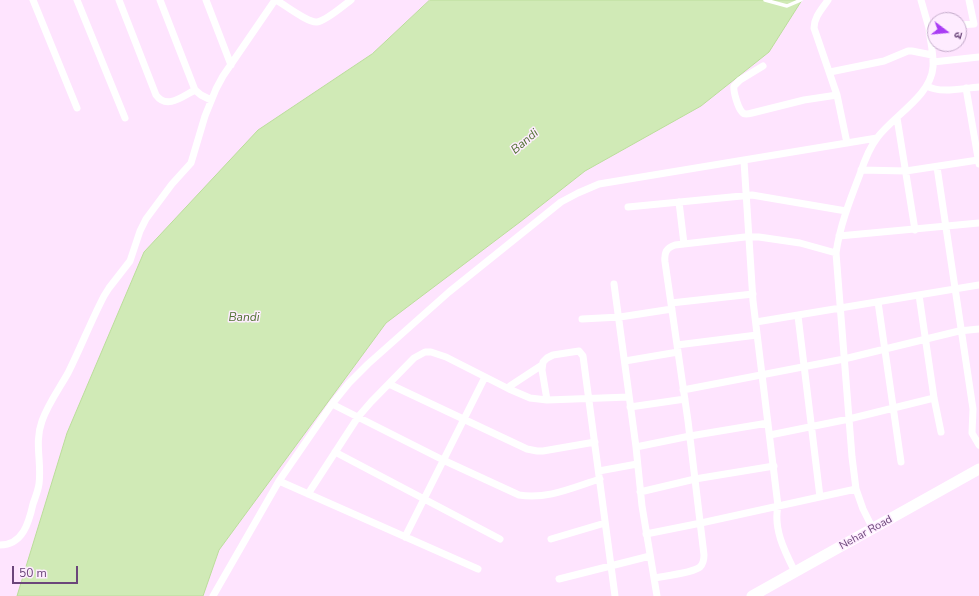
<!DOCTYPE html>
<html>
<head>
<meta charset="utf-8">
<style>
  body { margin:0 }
  #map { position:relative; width:979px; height:596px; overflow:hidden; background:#fee4fe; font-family:"Nunito Sans","Noto Sans Devanagari",sans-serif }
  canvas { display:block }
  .north { position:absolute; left:927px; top:12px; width:40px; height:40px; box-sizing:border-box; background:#feecff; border:1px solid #c3aaca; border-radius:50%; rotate:106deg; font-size:11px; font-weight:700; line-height:16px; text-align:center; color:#6b467a }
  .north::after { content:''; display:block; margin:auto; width:14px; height:18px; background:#a93df4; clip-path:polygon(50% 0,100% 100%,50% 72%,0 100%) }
  .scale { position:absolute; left:12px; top:566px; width:66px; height:18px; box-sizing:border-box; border:2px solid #6b467a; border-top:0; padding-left:5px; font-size:12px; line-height:14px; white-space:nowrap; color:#6b467a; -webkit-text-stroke:3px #feecff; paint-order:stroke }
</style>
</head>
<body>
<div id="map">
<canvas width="979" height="596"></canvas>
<div class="north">उ</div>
<div class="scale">50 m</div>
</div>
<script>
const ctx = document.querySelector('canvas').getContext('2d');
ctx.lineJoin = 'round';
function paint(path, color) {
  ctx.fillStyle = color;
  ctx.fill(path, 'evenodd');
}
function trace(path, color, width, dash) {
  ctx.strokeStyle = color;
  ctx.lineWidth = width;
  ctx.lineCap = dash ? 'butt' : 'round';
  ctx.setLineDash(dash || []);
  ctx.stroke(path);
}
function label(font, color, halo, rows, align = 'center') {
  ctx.font = font + ' "Nunito Sans",sans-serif';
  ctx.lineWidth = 3;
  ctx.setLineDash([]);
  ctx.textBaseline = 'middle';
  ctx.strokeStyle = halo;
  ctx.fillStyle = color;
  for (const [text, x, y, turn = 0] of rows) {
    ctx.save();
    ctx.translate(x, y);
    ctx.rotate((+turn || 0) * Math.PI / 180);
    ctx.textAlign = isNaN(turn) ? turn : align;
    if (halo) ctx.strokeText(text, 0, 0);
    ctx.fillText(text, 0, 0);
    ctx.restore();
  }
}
const water = new Path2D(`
  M430 0H802L769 52 701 106 585 171 520 222 386 323 219 550 203 596H17L67 433 144 252 258 130 372 54Z`);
const lane = new Path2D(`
  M765 0 787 6 801 0`);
const street = new Path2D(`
  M33 0 77 108
  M77 0 125 118
  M119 0 156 95C167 110 183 96 195 90
  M160 0 195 90 201 95 211 100
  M206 0 231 65
  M276 0C285 5 308 23 317 22 326 21 343 6 351 0
  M828 0C822 9 814 17 814 28L837 95 847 143
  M921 0 929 28
  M959 25 974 24 969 0
  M933 62 979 57
  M763 66 740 80 734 86C733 91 738 108 742 112 744 115 748 114 752 113L804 100 837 95
  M830 72 884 61 908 51H912L932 55
  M927 86C941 94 963 88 979 87
  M966 88 979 164
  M897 118 915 230
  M744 161 753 301 778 506C773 529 785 552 795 572
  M937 167 973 409 972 433 979 445
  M861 170 906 171 978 160
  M679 202 684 244
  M628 207 752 195 846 211
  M839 236 979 223
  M614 284 636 447 642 506 657 596
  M919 295 934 398 941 432
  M878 302 901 462
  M671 303 753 294
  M798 316 820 497
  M582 319 620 317 672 309
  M756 322 979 285
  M677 345 757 335
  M625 361 678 352
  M389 384 527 449 537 451H543L595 442
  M509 389 510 386 542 365
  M683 390 844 359 959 331 979 329
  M547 400 542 370 543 362 547 358 553 355 579 351 583 356 615 596
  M332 404 443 460 519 495C547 500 574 487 600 479
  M630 407 685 399
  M770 435 849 419 934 398
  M636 447 690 436 768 423
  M335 452 500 539
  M599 471 637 464
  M279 481 478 569
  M640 492 695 479 774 466
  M308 494 358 417 371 402 414 358 425 352H431L446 357 509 389 530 398 547 400 629 397
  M873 529 863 509 856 489 852 457 836 253C840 225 850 200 860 174 864 162 869 148 877 138 893 116 931 96 933 67 934 55 930 40 929 28L935 27
  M646 534 701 523 856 489
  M405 537 485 377
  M551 539 605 523
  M0 545C23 545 29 522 33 504 35 498 38 491 39 484 42 462 34 443 42 421 48 404 59 389 68 373 81 347 91 321 104 296L109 288 130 261 140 231 146 219 172 184 191 163 205 116 216 89 223 76 275 0
  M654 578C664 576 693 573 700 567 703 564 704 560 704 555L688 421 665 262C664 253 666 248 675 245L745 237H759L800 243 836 253
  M559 579 650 556
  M213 596 279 481 332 404 349 383 368 364 449 292 561 202 578 193 599 184 877 138`);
const secondary = new Path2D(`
  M752 596 979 469`);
const streetNames = [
  ["Nehar Road",866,533,-29]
];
const waterNames = [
  ["Bandi",525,142,-40],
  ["Bandi",244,318]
];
paint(water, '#d0eab6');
trace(water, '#bbdd9b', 1);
trace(lane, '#fff', 3.5);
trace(street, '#fff', 7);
trace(secondary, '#fff', 11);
label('11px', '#6b467a', '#feecff', streetNames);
label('italic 12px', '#517233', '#feecff', waterNames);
</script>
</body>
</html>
